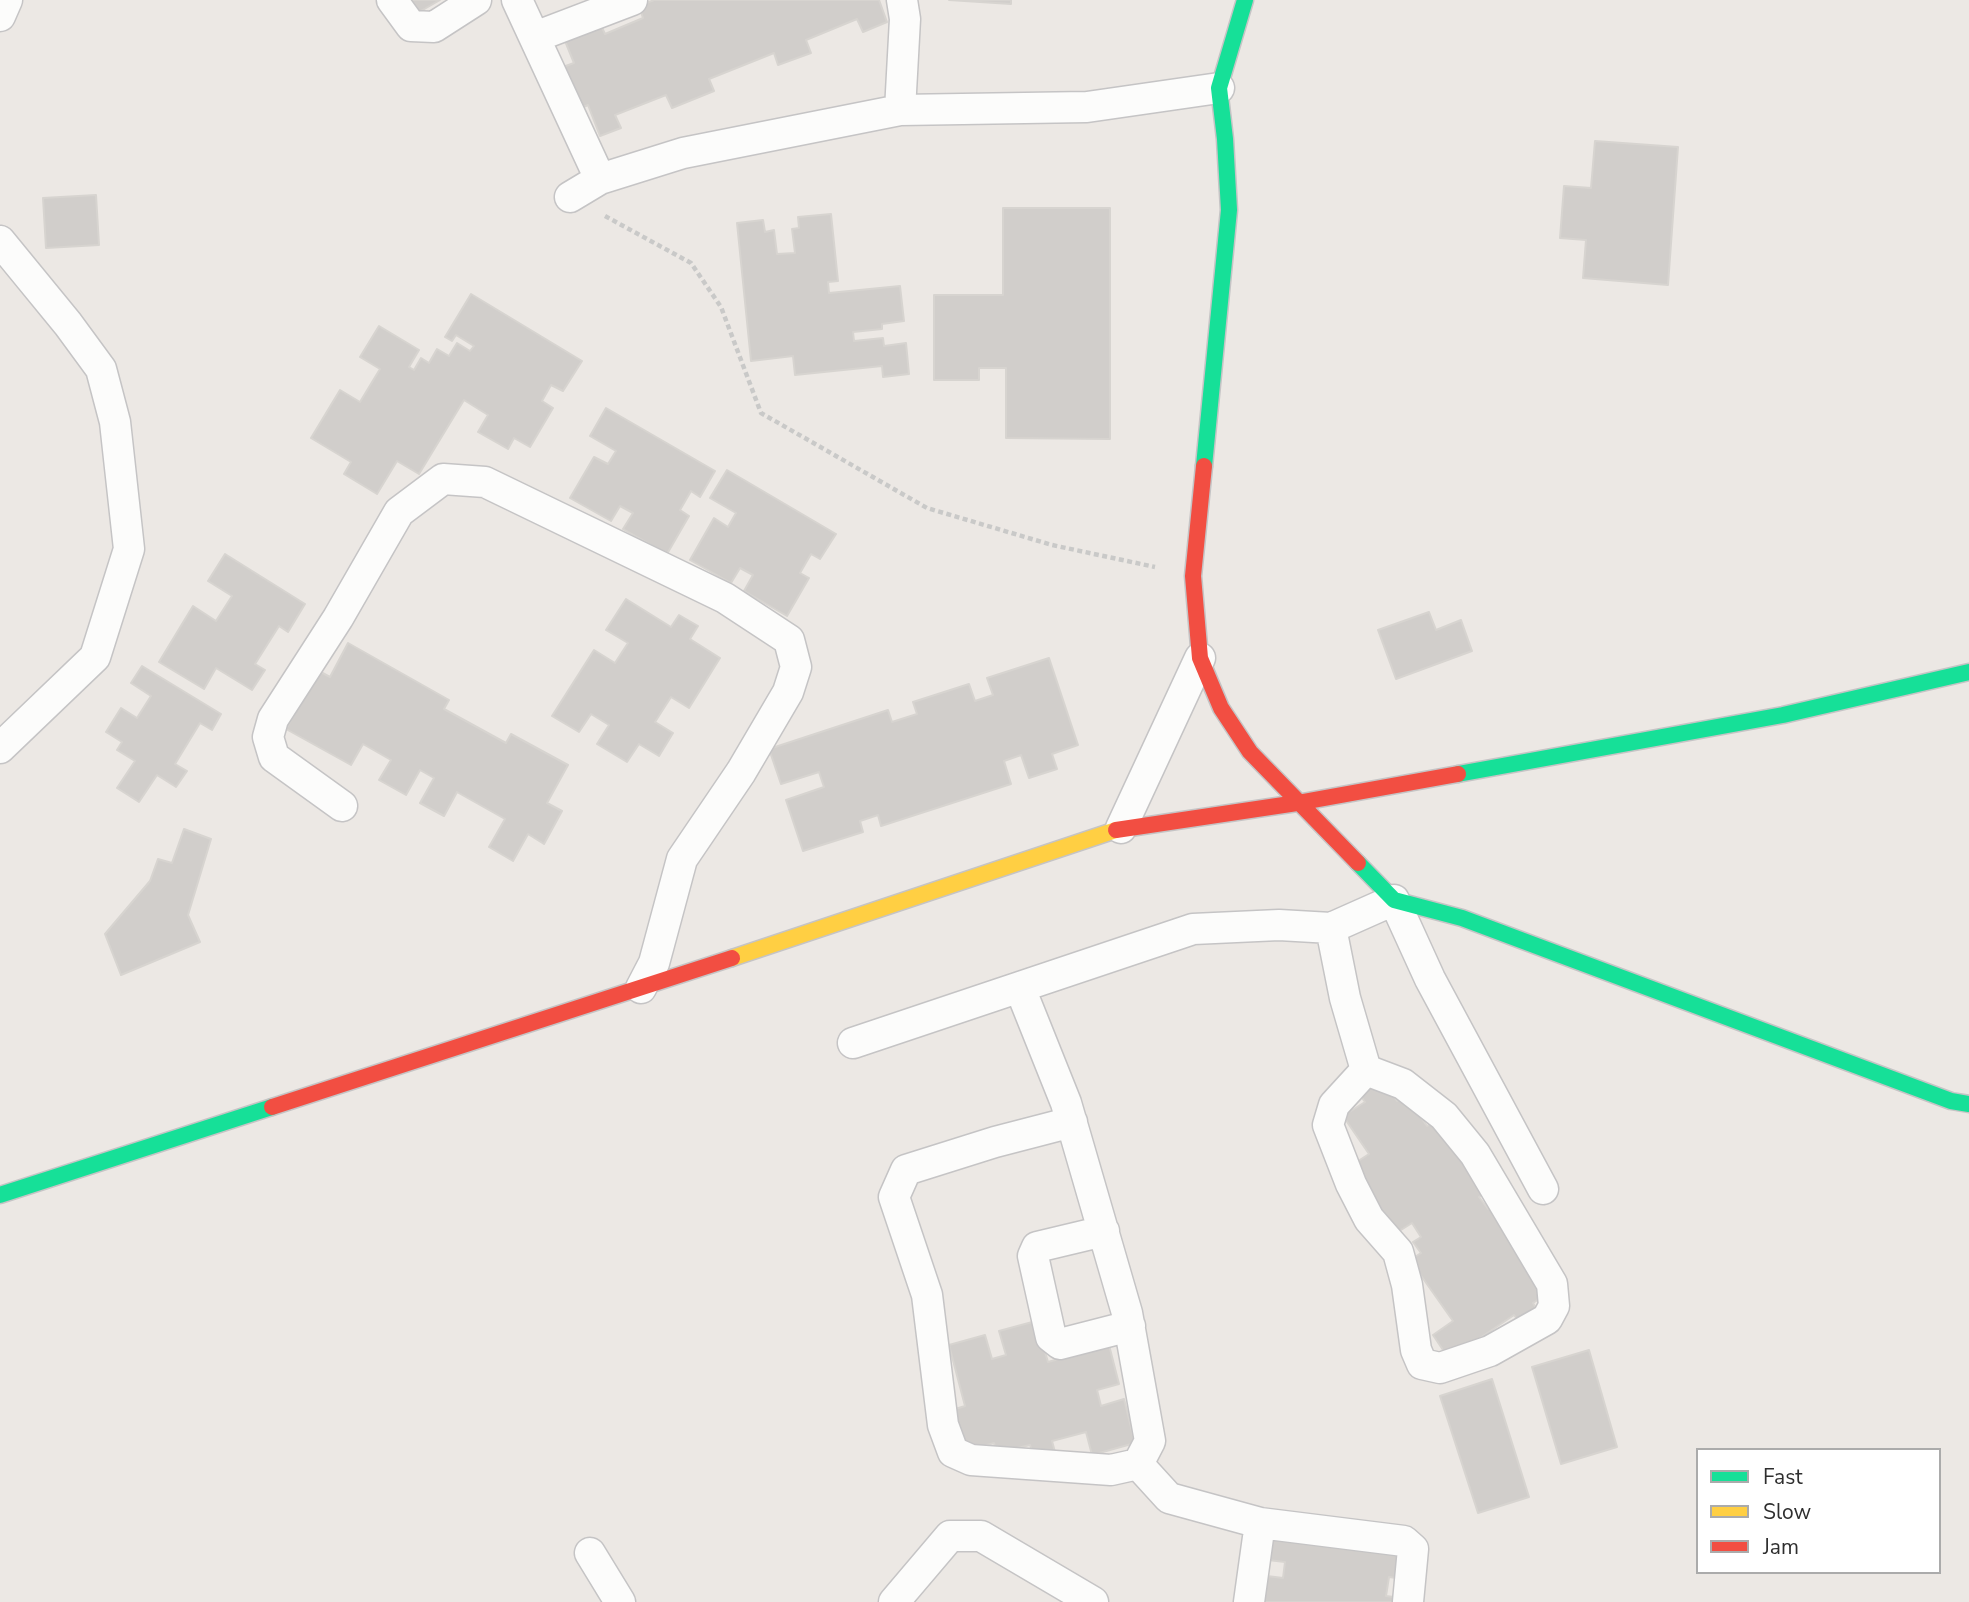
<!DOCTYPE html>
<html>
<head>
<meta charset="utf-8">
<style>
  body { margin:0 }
  #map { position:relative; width:1969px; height:1602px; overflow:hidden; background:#ece8e4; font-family:"Nunito Sans",sans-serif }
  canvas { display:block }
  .legend { position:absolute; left:1696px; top:1448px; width:245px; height:126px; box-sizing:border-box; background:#fff; border:2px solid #ababab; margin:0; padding:9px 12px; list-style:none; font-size:21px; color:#2e2e2e }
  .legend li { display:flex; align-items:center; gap:14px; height:35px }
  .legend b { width:35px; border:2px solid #ababab }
</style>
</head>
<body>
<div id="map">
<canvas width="1969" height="1602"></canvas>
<ul class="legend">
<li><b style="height:9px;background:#16e098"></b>Fast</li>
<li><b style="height:9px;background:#ffcf43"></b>Slow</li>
<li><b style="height:9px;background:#f24e42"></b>Jam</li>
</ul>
</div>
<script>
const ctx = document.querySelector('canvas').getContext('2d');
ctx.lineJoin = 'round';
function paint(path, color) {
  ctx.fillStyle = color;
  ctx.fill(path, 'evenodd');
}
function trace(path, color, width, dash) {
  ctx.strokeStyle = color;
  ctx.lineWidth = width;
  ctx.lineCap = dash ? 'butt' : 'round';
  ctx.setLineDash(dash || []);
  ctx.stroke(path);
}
const building = new Path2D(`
  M404 0H440L414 15Z
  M654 0H879L887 22 863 32 857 19 806 40 811 53 778 65 774 53 709 79 714 91 672 108 666 95 615 115 621 128 600 136 588 105 577 110 560 68 574 63 563 36 599 21 605 34 643 18 639 6Z
  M949 0H1011V4Z
  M1595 141 1678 147 1668 285 1583 278 1586 240 1560 238 1564 186 1591 188Z
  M96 195 99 245 46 248 43 198Z
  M1003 208H1110V439L1006 438V368H979V380H934V295H1003Z
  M831 214 838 281 828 282 829 293 900 286 904 321 882 324V329L853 332 854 341 883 338 884 346 906 343 909 374 883 377 882 366 795 375 793 356 751 361 737 223 763 220 765 232 774 230 777 254 795 253 792 229 799 228 798 217Z
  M471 294 582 361 563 391 551 385 542 401 553 408 530 447 514 438 508 449 478 432 488 415 464 400 419 474 397 461 377 494 344 474 351 462 311 438 340 390 360 402 380 369 360 357 379 326 419 350 409 367 414 370 421 358 429 363 437 349 449 356 457 343 470 351 474 346 456 335 452 341 445 337Z
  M606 408 715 471 700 497 691 491 680 510 689 516 667 554 623 529 633 513 620 506 611 521 570 498 594 457 608 464 616 451 590 436Z
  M727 470 836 534 820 559 811 554 800 573 809 578 787 616 744 591 753 575 740 568 731 583 690 560 714 518 728 527 736 513 710 498Z
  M225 554 305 604 288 632 279 626 255 664 265 670 252 690 216 668 204 689 159 662 193 606 216 621 232 596 208 581Z
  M626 599 671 627 679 615 698 626 690 639 720 658 689 708 671 697 655 722 673 733 659 756 639 744 627 762 597 744 609 725 591 714 579 732 552 716 594 650 615 663 628 643 606 630Z
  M1429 612 1436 630 1461 620 1472 651 1396 679 1378 630Z
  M348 643 449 700 444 709 506 743 511 734 568 765 547 803 562 811 544 844 528 834 513 861 489 847 505 819 457 792 444 816 420 803 434 778 420 770 406 795 379 780 391 760 363 744 351 765 286 729 319 671 330 677Z
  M1049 658 1078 745 1052 754 1057 769 1029 778 1021 755 1004 761 1011 784 881 826 878 815 860 821 863 832 803 851 786 800 824 787 819 772 781 784 769 749 888 710 892 722 917 714 913 702 969 684 975 701 993 695 987 678Z
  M142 666 221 714 212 730 200 723 175 764 187 771 176 787 157 775 139 802 117 788 135 761 117 750 122 742 106 732 121 708 137 718 151 696 131 683Z
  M184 829 211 839 188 915 200 942 121 975 105 934 150 881 158 859 172 863Z
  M1383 1080 1397 1101 1405 1095 1427 1126 1435 1121 1491 1189 1479 1197 1488 1209 1493 1206 1516 1241 1511 1245 1545 1295 1533 1303 1538 1311 1520 1323 1514 1315 1449 1359 1433 1335 1453 1321 1410 1260 1421 1253 1413 1242 1421 1237 1412 1223 1393 1235 1373 1206 1378 1203 1352 1165 1369 1154 1343 1116 1365 1102 1360 1095Z
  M1036 1321 1048 1362 1109 1345 1119 1384 1097 1390 1101 1406 1124 1399 1135 1443 1092 1455 1086 1432 1052 1441 1055 1452 1034 1457 1030 1445 997 1453 994 1443 963 1452 952 1410 965 1406 949 1345 985 1335 992 1359 1006 1355 999 1331Z
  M1589 1350 1617 1447 1561 1464 1532 1367Z
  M1492 1379 1529 1497 1478 1513 1440 1396Z
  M1271 1534 1407 1548 1404 1579 1389 1577 1386 1596 1402 1598 1401 1602H1264L1267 1576 1283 1578 1285 1562 1268 1560Z`);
const path = new Path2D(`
  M605 216 691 263 721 307 761 413 927 508 1052 545 1155 567`);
const street = new Path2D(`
  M392 0 411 26 434 27 476 0
  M517 0 600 179
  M0 16 7 0
  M535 37 632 0
  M900 110 905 19 902 0
  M570 197 600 179 683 153 900 110 1087 107 1219 88
  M0 241 68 324 101 369 115 422 129 549 95 657 0 748
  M342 806 274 757 268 737 273 719 338 618 399 512 443 479 485 482 725 598 789 640 796 667 788 692 741 772 682 859 654 963 641 988
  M1121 828 1200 658
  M1331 928 1345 998 1366 1070 1334 1105 1328 1125 1351 1184 1369 1219 1398 1252 1407 1285 1416 1350 1422 1364 1440 1368 1490 1351 1547 1319 1554 1306 1552 1284 1475 1154 1444 1116 1403 1084 1366 1070
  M1020 988 1066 1103 1127 1313 1150 1441 1138 1464 1111 1470 971 1460 953 1452 943 1425 927 1295 894 1197 906 1170 995 1142 1072 1122
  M853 1043 1193 929 1279 925 1331 928 1394 900 1430 979 1543 1189
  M1104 1231 1037 1247 1033 1256 1051 1337 1060 1344 1130 1326
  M1138 1464 1169 1498 1260 1523 1404 1541 1413 1549 1408 1602
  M590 1553 620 1602
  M894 1602 950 1536H981L1093 1602
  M1249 1602 1260 1523`);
const fast = new Path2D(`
  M1204 466 1229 210 1225 139 1219 88 1245 0
  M1458 774 1783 715 1969 672
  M1358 863 1394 900 1462 918 1951 1101 1969 1104
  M0 1195 272 1107`);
const slow = new Path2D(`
  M732 958 1116 830`);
const jam = new Path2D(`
  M1204 466 1193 576 1200 658 1221 708 1250 752 1358 863
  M1116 830 1297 803 1458 774
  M272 1107 732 958`);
paint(building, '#d1cecb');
trace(building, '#d7d4d0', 2);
trace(street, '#c5c4c5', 33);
trace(fast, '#c5c4c5', 19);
trace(slow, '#c5c4c5', 19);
trace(jam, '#c5c4c5', 19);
trace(path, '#c9c9c8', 4.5, [5, 3.5]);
trace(street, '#fcfcfb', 30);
trace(fast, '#16e098', 16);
trace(slow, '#ffcf43', 16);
trace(jam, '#f24e42', 16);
</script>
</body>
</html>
